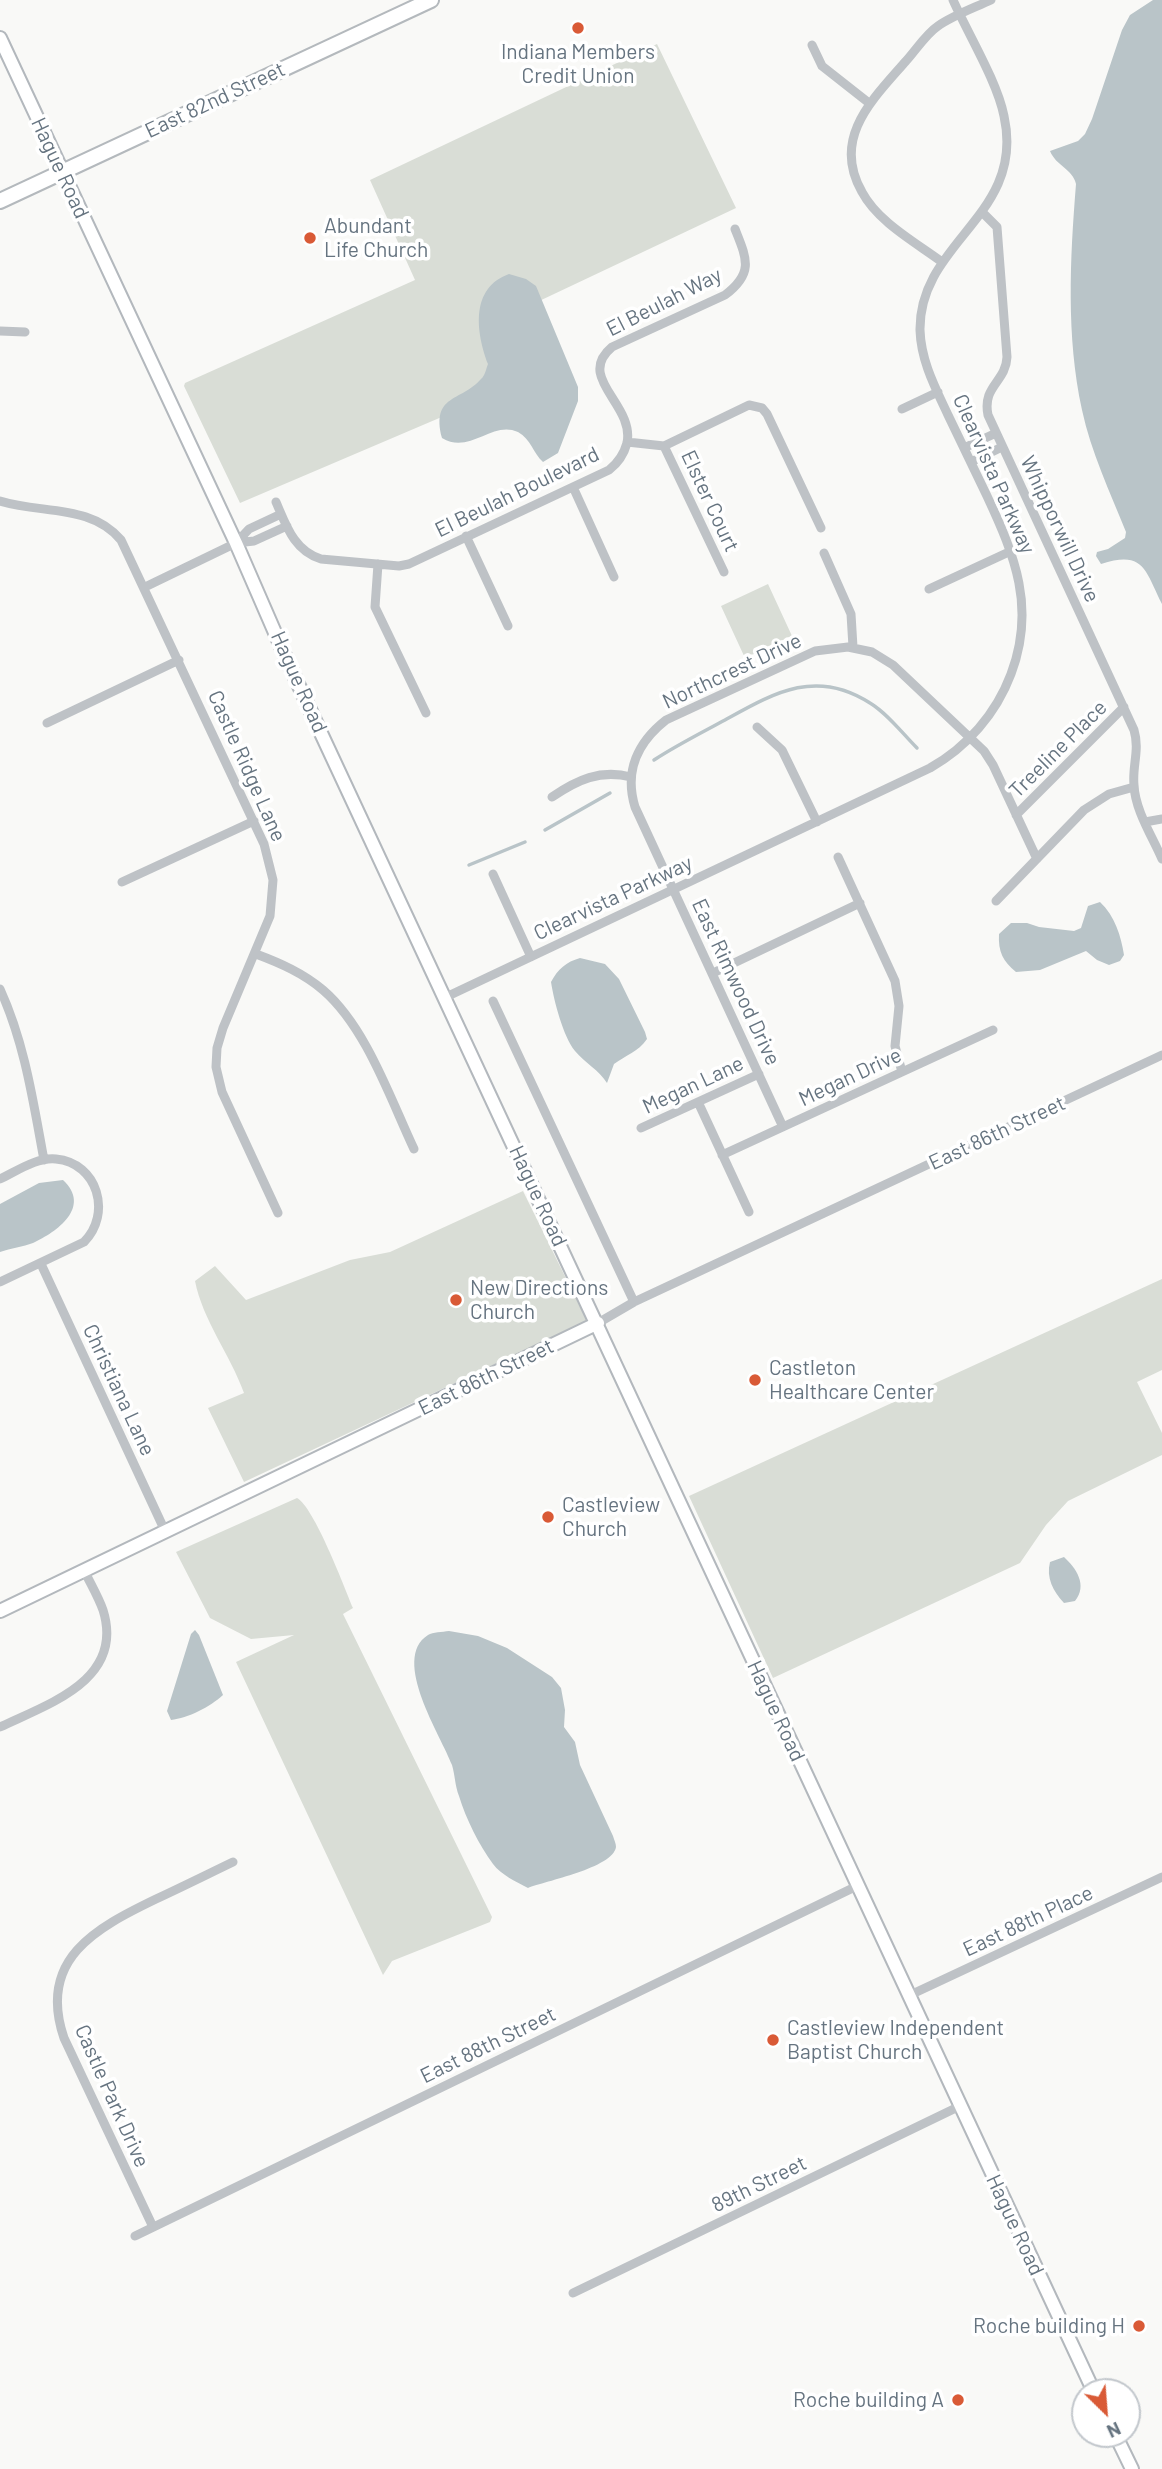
<!DOCTYPE html>
<html>
<head>
<meta charset="utf-8">
<style>
  body { margin:0 }
  #map { position:relative; width:1162px; height:2469px; overflow:hidden; background:#f9f9f7; font-family:Barlow,sans-serif }
  canvas { display:block }
  .north { position:absolute; left:1071px; top:2378px; width:70px; height:70px; box-sizing:border-box; background:#fff; border:2px solid #c2c7cc; border-radius:50%; rotate:155deg; font-size:19px; font-weight:700; line-height:28px; text-align:center; color:#667480 }
  .north::after { content:''; display:block; margin:auto; width:24px; height:32px; background:#d95a36; clip-path:polygon(50% 0,100% 100%,50% 72%,0 100%) }
</style>
</head>
<body>
<div id="map">
<canvas width="1162" height="2469"></canvas>
<div class="north">N</div>
</div>
<script>
const ctx = document.querySelector('canvas').getContext('2d');
ctx.lineJoin = 'round';
function paint(path, color) {
  ctx.fillStyle = color;
  ctx.fill(path, 'evenodd');
}
function trace(path, color, width, dash) {
  ctx.strokeStyle = color;
  ctx.lineWidth = width;
  ctx.lineCap = dash ? 'butt' : 'round';
  ctx.setLineDash(dash || []);
  ctx.stroke(path);
}
function label(font, color, halo, rows, align = 'center') {
  ctx.font = font + ' Barlow,sans-serif';
  ctx.lineWidth = 7;
  ctx.setLineDash([]);
  ctx.textBaseline = 'middle';
  ctx.strokeStyle = halo;
  ctx.fillStyle = color;
  for (const [text, x, y, turn = 0] of rows) {
    ctx.save();
    ctx.translate(x, y);
    ctx.rotate((+turn || 0) * Math.PI / 180);
    ctx.textAlign = isNaN(turn) ? turn : align;
    if (halo) ctx.strokeText(text, 0, 0);
    ctx.fillText(text, 0, 0);
    ctx.restore();
  }
}
const green = new Path2D(`
  M657 44 736 208 535 303 498 393 240 503 184 386 185 383 415 280 370 180Z
  M768 584 792 636 745 658 721 606Z
  M523 1191 587 1321 244 1482 208 1408 244 1393C230 1354 203 1321 195 1281L215 1266 246 1300 350 1260 390 1252Z
  M1162 1279V1370L1137 1382 1162 1433V1455L1068 1501 1046 1525 1020 1563 773 1678 689 1496Z
  M297 1498C314 1507 344 1586 353 1608L343 1614 492 1917 490 1922 392 1961 383 1975 236 1662 294 1635 251 1639 210 1618 176 1552Z`);
const water = new Path2D(`
  M1153 0H1162V604C1145 570 1144 550 1101 564L1096 556 1097 552 1108 549 1125 538 1126 532C1110 492 1091 452 1082 410 1066 336 1070 259 1076 184 1073 169 1056 166 1050 151L1078 141 1085 134 1092 119 1122 30 1130 15Z
  M509 274 526 279 536 286 578 387V401L558 453 543 462C533 453 531 439 518 432 492 420 470 455 442 438 431 394 461 402 481 379 485 376 486 369 488 364 476 332 470 288 509 274Z
  M1100 902C1115 916 1121 936 1124 955L1120 961 1109 965 1097 960 1086 951 1040 970 1016 972C1003 961 998 952 999 934L1011 923H1027L1039 927 1074 931 1081 928 1088 906Z
  M580 958 605 964 619 979 645 1032 647 1039C638 1052 626 1055 614 1064L607 1083C599 1070 585 1063 575 1051 563 1036 554 1001 551 982 558 969 566 962 580 958Z
  M63 1180C92 1207 57 1232 33 1243 23 1247 11 1248 0 1252V1204L39 1183Z
  M1064 1557C1076 1568 1088 1585 1075 1601L1064 1603C1053 1591 1046 1578 1050 1562Z
  M195 1630 199 1635 223 1695C210 1707 188 1718 171 1720L167 1711 191 1634Z
  M449 1631 478 1636 507 1648 552 1677 561 1688 565 1710 564 1727 575 1742 580 1765 613 1836C614 1840 616 1843 616 1847 613 1868 545 1881 528 1888 517 1882 501 1875 493 1864 479 1845 466 1819 459 1796 455 1786 455 1775 452 1765 442 1737 390 1659 428 1635 433 1632 442 1632 449 1631Z`);
const stream = new Path2D(`
  M654 760C677 745 701 733 725 720 774 693 816 668 870 703 888 714 902 733 917 748
  M545 830 610 793
  M469 865 525 842`);
const street = new Path2D(`
  M812 45 822 66 869 103
  M983 213 997 227 1007 357C1006 382 982 386 988 415L1134 730C1140 750 1132 766 1134 785 1135 810 1152 836 1162 859
  M942 262C915 242 878 222 862 192 831 138 873 99 906 61 916 50 926 34 938 26 954 15 974 8 991 0
  M0 331 25 332
  M902 409 938 392
  M627 442 664 446 749 405 762 408 767 414 821 528
  M664 446 724 572
  M964 448 996 433
  M971 462 1002 447
  M573 487 614 577
  M0 501C42 514 91 504 121 540L264 844 273 880 270 916 223 1028 217 1048 216 1067 222 1092 278 1213
  M276 502C286 525 294 551 321 559L399 566 409 564 609 470C618 463 624 454 627 443 635 404 575 378 612 347L725 295C754 273 747 259 735 229
  M466 536 508 626
  M236 543 249 529 281 514
  M824 553 851 614 853 647
  M378 564 375 607 426 713
  M145 587 236 543 254 541 287 526
  M929 589 1011 551
  M47 723 179 660
  M757 727 782 750 817 822
  M552 797C577 780 600 769 631 777
  M1016 815 1124 707
  M1145 822 1162 819
  M838 857 895 981 899 1006 895 1046 902 1072
  M493 874 531 957
  M122 882 254 821
  M996 901 1084 810 1109 794 1134 787
  M256 954C280 963 303 973 323 990 366 1027 390 1098 414 1149
  M713 973 860 903
  M0 989C25 1044 33 1101 44 1160
  M446 997 930 768C967 747 996 714 1011 674 1036 608 1015 556 987 496 974 469 961 442 948 415 935 387 921 361 920 330 919 241 1026 216 1004 116 997 81 968 34 953 0
  M493 1001 634 1302
  M698 1102 749 1212
  M783 1127 635 807C624 771 638 742 666 720L815 651 848 647 872 652 893 665 984 751 993 765 1037 859
  M641 1128 759 1074
  M722 1155 993 1030
  M0 1179C17 1171 37 1157 56 1159 98 1163 112 1214 84 1242L0 1282
  M41 1264 165 1531
  M598 1323 634 1302 1162 1055
  M0 1727C48 1704 125 1680 103 1610 98 1596 90 1583 84 1570
  M908 1996 1162 1877
  M153 2227 64 2038C37 1959 96 1928 156 1899 182 1887 208 1874 233 1862
  M135 2236 857 1886
  M573 2293 960 2106`);
const secondary = new Path2D(`
  M0 38 236 543 286 658 1094 2392
  M0 1611 598 1323
  M1115 2434 1132 2469`);
const primary = new Path2D(`
  M0 201 431 0`);
const markers = [
  [578,28,7,"#d95a36"],
  [310,238,7,"#d95a36"],
  [456,1300,7,"#d95a36"],
  [755,1380,7,"#d95a36"],
  [548,1517,7,"#d95a36"],
  [773,2040,7,"#d95a36"],
  [1139,2326,7,"#d95a36"],
  [958,2400,7,"#d95a36"]
];
const poiNames = [
  ["Indiana Members",578,52,"center"],
  ["Credit Union",578,76,"center"],
  ["Abundant",324,226],
  ["Life Church",324,250],
  ["New Directions",470,1288],
  ["Church",470,1312],
  ["Castleton",769,1368],
  ["Healthcare Center",769,1392],
  ["Castleview",562,1505],
  ["Church",562,1529],
  ["Castleview Independent",787,2028],
  ["Baptist Church",787,2052],
  ["Roche building H",1125,2326,"right"],
  ["Roche building A",944,2400,"right"]
];
const streetNames = [
  ["East 82nd Street",215,100,-25],
  ["Hague Road",60,168,65],
  ["El Beulah Way",664,302,-27],
  ["Clearvista Parkway",994,474,66],
  ["El Beulah Boulevard",517,492,-26],
  ["Elster Court",710,501,65],
  ["Whipporwill Drive",1060,529,65],
  ["Northcrest Drive",732,671,-25],
  ["Hague Road",299,682,66],
  ["Treeline Place",1058,749,-45],
  ["Castle Ridge Lane",247,766,66],
  ["Clearvista Parkway",613,898,-25],
  ["East Rimwood Drive",736,982,65],
  ["Megan Drive",850,1077,-25],
  ["Megan Lane",693,1085,-25],
  ["East 86th Street",997,1133,-25],
  ["Hague Road",538,1196,65],
  ["East 86th Street",486,1377,-26],
  ["Christiana Lane",119,1390,65],
  ["Hague Road",776,1711,65],
  ["East 88th Place",1028,1921,-25],
  ["East 88th Street",488,2045,-26],
  ["Castle Park Drive",112,2096,66],
  ["89th Street",759,2184,-26],
  ["Hague Road",1015,2225,65]
];
paint(green, '#d9ddd6');
paint(water, '#b9c4c8');
trace(stream, '#b9c4c8', 3.5);
trace(secondary, '#b3b8bd', 16);
trace(primary, '#b4b9bd', 18);
trace(street, '#bec2c6', 9);
trace(secondary, '#fff', 12);
trace(primary, '#fff', 14);
for (const [x, y, r, color] of markers) {
  const dot = new Path2D();
  dot.arc(x, y, r, 0, 2 * Math.PI);
  ctx.fillStyle = color;
  ctx.fill(dot);
  trace(dot, '#fff', 2.5);
}
label('21px', '#667480', '#fff', poiNames, 'left');
label('21px', '#667480', '#fff', streetNames);
</script>
</body>
</html>
